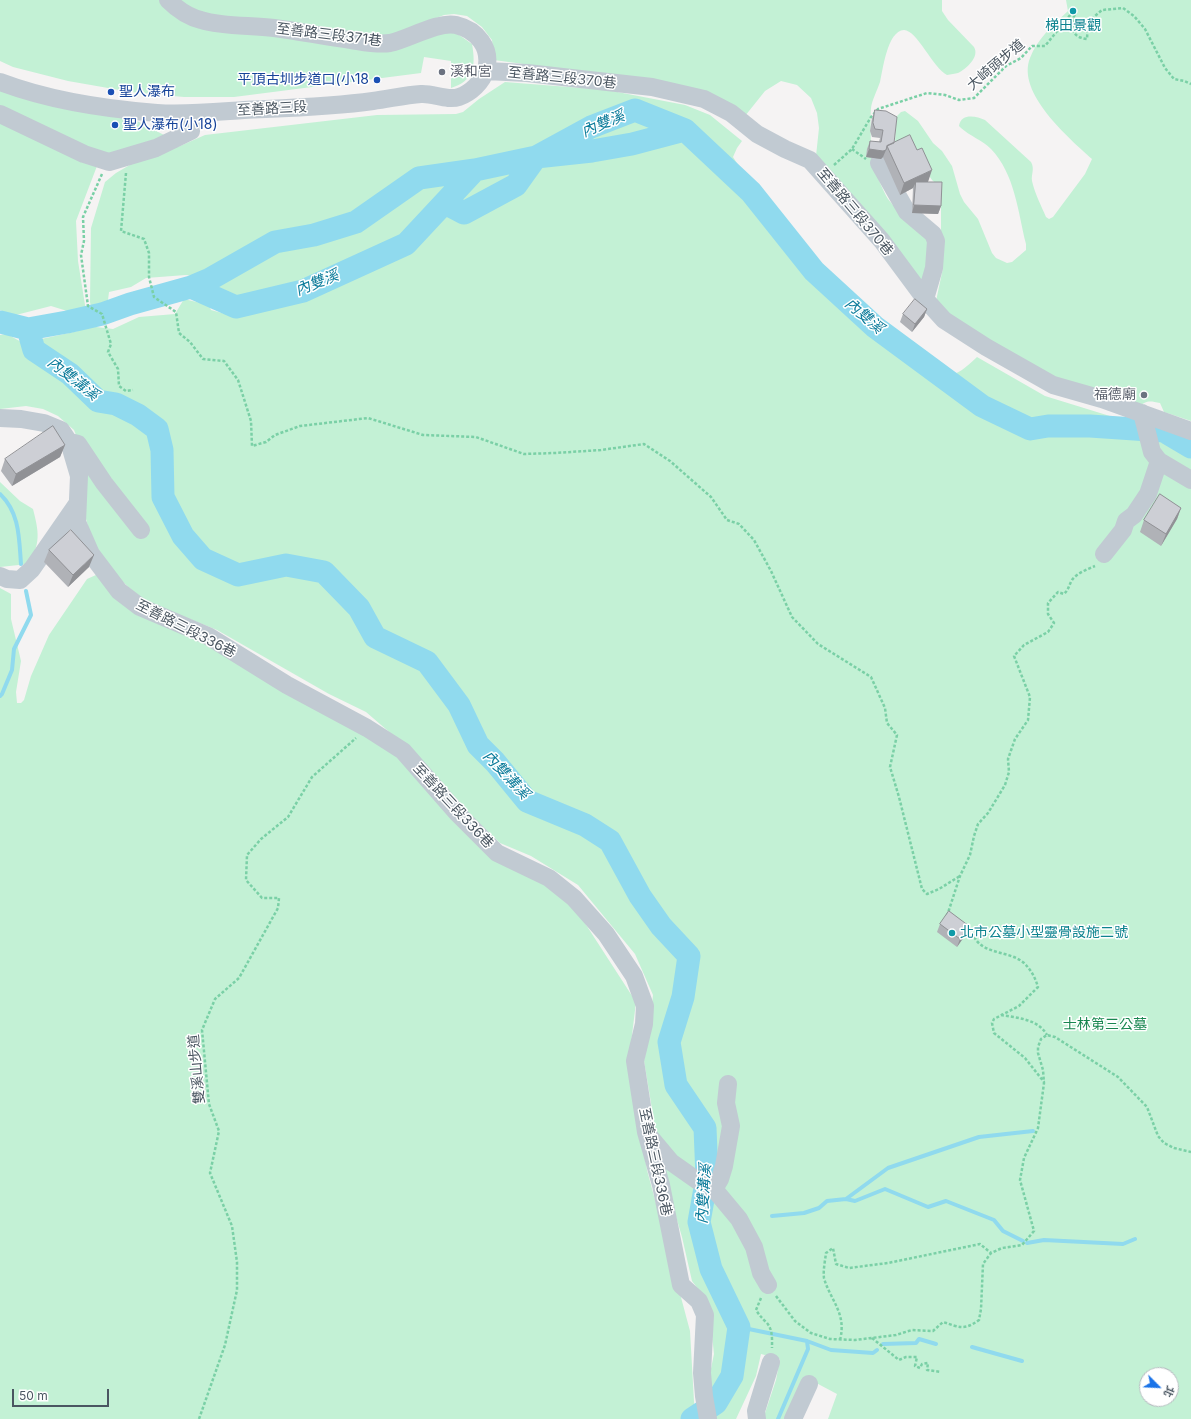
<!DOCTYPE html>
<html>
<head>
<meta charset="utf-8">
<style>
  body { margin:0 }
  #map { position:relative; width:1191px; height:1419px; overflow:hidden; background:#f5f3f3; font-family:Inter,"Noto Sans TC",sans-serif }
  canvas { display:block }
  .north { position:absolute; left:1139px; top:1367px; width:40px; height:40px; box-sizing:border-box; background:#fff; border:1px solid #b7bbc0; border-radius:50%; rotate:114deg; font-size:11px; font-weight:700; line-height:16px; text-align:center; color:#4a5661 }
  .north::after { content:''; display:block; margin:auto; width:14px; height:18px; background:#1a73e8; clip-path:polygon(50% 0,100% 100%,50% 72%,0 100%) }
  .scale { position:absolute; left:12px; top:1389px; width:97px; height:18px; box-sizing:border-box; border:2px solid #4a5661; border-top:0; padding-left:5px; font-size:12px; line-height:14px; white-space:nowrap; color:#4a5661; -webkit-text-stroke:3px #fff; paint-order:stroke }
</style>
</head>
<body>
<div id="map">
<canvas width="1191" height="1419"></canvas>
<div class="north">北</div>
<div class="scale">50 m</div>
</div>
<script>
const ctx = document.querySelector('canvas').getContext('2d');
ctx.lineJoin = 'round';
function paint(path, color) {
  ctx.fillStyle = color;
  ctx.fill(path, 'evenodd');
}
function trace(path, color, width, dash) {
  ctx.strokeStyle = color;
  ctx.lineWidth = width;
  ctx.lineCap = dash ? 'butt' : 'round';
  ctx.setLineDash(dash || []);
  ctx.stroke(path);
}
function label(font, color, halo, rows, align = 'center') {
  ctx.font = font + ' Inter,"Noto Sans TC",sans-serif';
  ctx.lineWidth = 3;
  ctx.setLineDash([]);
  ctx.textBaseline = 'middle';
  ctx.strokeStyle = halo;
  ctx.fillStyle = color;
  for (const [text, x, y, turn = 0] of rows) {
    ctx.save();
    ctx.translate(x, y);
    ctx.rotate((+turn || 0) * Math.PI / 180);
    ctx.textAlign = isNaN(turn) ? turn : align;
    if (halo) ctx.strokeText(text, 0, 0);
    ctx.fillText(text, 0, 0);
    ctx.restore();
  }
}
const green = new Path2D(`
  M0 0H160L173 13 380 50 452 30 472 44C476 66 474 81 451 88V61L424 57 421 73 234 97H184L131 92 68 81 13 67 0 61Z
  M178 0H942V11L948 20 974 47C980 57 966 69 958 73 955 74 951 74 947 75 933 68 917 30 904 30 887 31 883 70 880 82 877 91 872 100 871 108 870 117 871 159 873 166 877 175 883 191 888 199 899 214 917 226 930 238L924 289 816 156 819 128 817 113 811 98 797 85 781 81 765 91 745 116 656 82 494 60 492 40 482 27 467 16 454 14 444 15 390 36 373 39 205 16Z
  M1066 0H1191V421L1164 412 1160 403C1150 401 1146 400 1139 407L1047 375 961 326 936 301 943 268 941 237V188L932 180 924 168 895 144 896 117 901 112 905 111 918 121 933 143 942 151 952 166 960 194 964 202 978 219 992 253 996 258 1007 263 1012 262 1026 250V244C1018 212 1015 174 991 149 982 140 970 136 961 128L959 126C961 113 976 116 985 120L1031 162C1035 169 1031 174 1032 181 1035 194 1041 205 1046 217L1049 219 1053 217 1085 174 1092 159C1069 138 1016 93 1030 58 1037 39 1054 24 1068 11Z
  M505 82 607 90 685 105 710 115 742 141 737 148 733 157 769 213 927 369C951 381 959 374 977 357L1045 396 1139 425 1168 432 1191 442V1419H828L837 1394 805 1377 786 1419H763L776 1380 780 1359 761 1354 756 1376 736 1419H712L707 1388 714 1354 711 1326 705 1298 692 1281 682 1237 662 1169 644 1061 649 1035 653 995 635 954 578 885 531 856 500 843 461 806 409 749 366 712 329 694 217 630 160 607 138 596 122 581 98 552 89 530 83 508 82 450 74 430 58 416 43 409 26 406 0 409V335L7 334 23 343 78 331 88 326 113 329 139 317 175 314 184 299 209 305 211 310 229 315 234 311 235 306 228 300 214 284 201 277 186 275 146 278 131 287 109 292 107 308 94 309 91 307 90 302 91 228 105 182 116 173 140 159 180 146 205 135 377 115 456 114 463 112 479 99ZM1147 1375H1171V1399H1147Z
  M0 87 135 120 166 136 104 155 0 110Z
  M0 120 97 166 76 221 78 261 85 305V311L84 313 77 314 51 306 12 316 0 310Z
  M0 482 20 501 33 509C39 532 41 544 28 564L0 567Z
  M96 575 102 578 400 756 450 813 570 900 636 1002 629 1060 647 1170 690 1331 695 1419H0V588L11 594V619L21 661 16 692 17 703H21L24 700 31 676 49 635 87 579Z`);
const stream = new Path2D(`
  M0 494C20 513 19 539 21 564
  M0 696 2 694 12 670 14 649 31 615 26 591
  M846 1199 855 1201 885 1189 928 1207 946 1201 994 1220 1003 1231 1023 1241
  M772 1216 804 1213 819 1208 827 1201 846 1199 888 1168 979 1137 1033 1131
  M1027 1243 1044 1240 1123 1244 1135 1239
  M739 1327 807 1341 808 1349 778 1419
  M807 1341 831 1350 873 1353 877 1350
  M883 1344 916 1343 919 1339 936 1344
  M972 1347 1022 1361`);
const river = new Path2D(`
  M445 203 464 213 516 185 536 157 592 151 632 144 685 130
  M191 287 210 279 275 242 314 235 356 222 419 178 475 170
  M0 322 28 329 67 322 102 314 130 304 191 287 236 307 303 291 406 244 475 170 536 157 591 127 635 110 685 130 751 192 814 271 875 327 982 406 1030 429 1048 426H1090L1164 431 1191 447
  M28 329 34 350 70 374 98 401 116 404 138 415 157 429 162 450 163 497 183 536 203 559 238 575 286 565 324 572 359 608 375 637 427 662 459 705 478 745 495 762 527 801 585 825 610 841 640 896 661 926 689 956 683 997 669 1042 676 1085 705 1128 707 1177 699 1222 711 1269 739 1327 732 1376 716 1403 692 1419`);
const path = new Path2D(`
  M852 149 866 159
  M834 165 852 149 871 117 878 109 927 93 945 95 959 100 974 98 1006 66 1021 58 1032 46H1045L1071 14 1075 13C1071 26 1070 37 1087 39L1088 22 1102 10 1123 8 1134 16 1145 29 1165 68 1174 79 1184 81 1191 84
  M126 173 121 231 144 239 149 253V277L154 297 176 312 179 333 190 342 203 359 224 361 238 380 251 421 252 446 266 442 275 435 300 426 368 418 423 435 476 437 524 454 555 453 601 450 644 444 670 461 711 497 727 520 739 524 754 540 771 571 792 617 818 644 871 677 885 708 887 723 897 735 890 767 899 797 922 889 927 894 939 889 960 876
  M102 174 83 217 84 241 81 255 88 306 102 314 111 344 108 352 118 369 119 386 126 391 133 390
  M947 916 960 876 970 855 974 836 978 824 988 813 1005 785 1009 772 1008 759 1015 739 1028 720 1030 697 1014 656 1024 645 1048 632 1054 623 1048 614V603L1058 592 1064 594C1069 589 1069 585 1072 580 1077 573 1088 569 1095 566
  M966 925 972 930C977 956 1008 949 1024 963 1031 970 1035 977 1038 987L1019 1006 994 1019 992 1023 994 1033 1025 1058 1044 1082
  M1001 1015C1018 1018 1038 1019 1047 1035
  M776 1296 795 1321 811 1333 830 1339 855 1340 896 1335 912 1330 933 1331 943 1322C959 1327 964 1331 979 1320L981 1309 983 1264 991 1253 1002 1248 1022 1245 1034 1231 1020 1180 1024 1158 1038 1128 1044 1083 1043 1070 1038 1053V1047L1041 1039 1047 1035 1055 1037 1118 1077 1147 1107 1158 1136 1164 1143 1174 1148 1191 1152
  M761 1298 756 1310C759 1315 762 1318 766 1322 773 1329 772 1339 772 1348
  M872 1338 899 1360 906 1357H917L915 1366 920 1368 922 1364 928 1363 927 1370 941 1372
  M840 1340C847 1313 830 1300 824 1278 823 1271 825 1261 826 1253L833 1248 836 1264 849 1268 888 1263 980 1244 991 1253
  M199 1419 225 1345 237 1290V1262L232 1226 210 1173 219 1131 209 1104 202 1030 215 999 239 978 278 908 279 898H262L246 880 247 855 261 839 288 817 312 777 356 738`);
const minor = new Path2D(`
  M486 71 527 73 652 87 704 99 731 113 757 134 785 149 810 160 882 241 925 299 944 320 986 347 1053 385 1102 399 1191 431
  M0 82C50 101 104 109 157 113 186 115 215 112 244 110 287 108 330 107 373 101 389 99 405 95 421 94 433 93 447 101 459 97 471 93 482 82 486 70 492 48 477 30 456 25 438 21 409 39 390 43 377 45 364 42 351 40 325 37 300 31 274 28 250 25 224 27 201 20 188 17 177 9 168 0
  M0 114 84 154 109 162 156 148 191 131 192 114
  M879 163 907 212 933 234 936 241 934 268 925 299
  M1142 413 1152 452 1159 461 1191 480
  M0 418 21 419 44 423 61 430 69 442 79 476 77 522 91 554 119 591 140 607 208 636 287 685 367 728 403 751 458 814 497 853 549 878 574 898 606 934 634 976 645 1006 644 1024 635 1061 646 1132 661 1185 681 1285 699 1301 705 1315 702 1373 704 1396 708 1419
  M70 442 78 444 104 483 141 530
  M1104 554 1123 530 1126 521 1134 515 1148 494 1159 461
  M0 576 7 579 20 580 32 569 77 504
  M650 1137 671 1162 698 1181 714 1189 739 1219 754 1247 761 1273 768 1285
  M714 1189 720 1179 724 1166 731 1126 726 1103 728 1084
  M757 1419 756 1411 771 1362
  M793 1419 809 1384`);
const wall = new Path2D(`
  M875 110 894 143 928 182 941 206 938 214 912 213 913 188 900 195 883 157 881 159 866 157 867 149 870 141 879 142 880 138 872 137 870 131 872 118Z
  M927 309 924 317 912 332 900 322 903 314Z
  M65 445 60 457 12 486 1 471 5 459Z
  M1181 508 1177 519 1161 546 1140 532 1144 520Z
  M49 550 89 567 68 587 44 562Z
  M940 924 966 934 957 947 937 932Z`);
const shadedWall = new Path2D(`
  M869 149 886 150 883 157 881 159 866 157Z
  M932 170 928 182H916L913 188 900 195 904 183Z
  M914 205 941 206 938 214 912 213Z
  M927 309 924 317 912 332 915 324Z
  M65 445 60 457 12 486 16 474Z
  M1181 508 1177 519 1161 546 1166 534Z
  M94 555 89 567 68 587 73 575Z
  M969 926 966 934 957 947 960 939Z`);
const building = new Path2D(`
  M875 110 886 111 897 117 894 143 887 146 886 150 883 151 869 149 870 141 881 142 883 130 875 129 873 123Z
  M910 135 917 150 922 148 932 170 904 183 887 146Z
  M916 182H942L941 206 914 205Z
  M915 299 927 309 915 324 903 314Z
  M53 426 65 445 16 474 5 459Z
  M1160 494 1181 508 1166 534 1144 520Z
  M71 530 94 555 73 575 49 550Z
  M949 911 969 926 960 939 940 924Z`);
const markers = [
  [1073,11,4,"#0f9aa8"],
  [442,72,4,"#6b7280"],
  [377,80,4,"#1a4fb4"],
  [111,92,4,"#1a4fb4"],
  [115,125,4,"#1a4fb4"],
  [1144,395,4,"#6b7280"],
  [952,933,4,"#0f9aa8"]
];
const cultureNames = [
  ["梯田景觀",1073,26],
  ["北市公墓小型靈骨設施二號",960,933,"left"]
];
const streetNames = [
  ["至善路三段371巷",329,35,7],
  ["大崎頭步道",996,65,-40],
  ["至善路三段370巷",562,78,6],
  ["至善路三段",272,109,-3],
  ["至善路三段370巷",855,212,50],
  ["至善路三段336巷",186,629,27],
  ["至善路三段336巷",453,806,47],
  ["雙溪山步道",197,1069,-95],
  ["至善路三段336巷",655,1162,78]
];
const worshipNames = [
  ["溪和宮",450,72],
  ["福德廟",1136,395,"right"]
];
const transitNames = [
  ["平頂古圳步道口(小18",369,80,"right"],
  ["聖人瀑布",119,92],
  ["聖人瀑布(小18)",123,125]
];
const parkNames = [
  ["士林第三公墓",1105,1025]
];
const waterNames = [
  ["內雙溪",603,124,-23],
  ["內雙溪",317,283,-22],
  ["內雙溪",864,316,41],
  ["內雙溝溪",73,379,38],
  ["內雙溝溪",506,775,47],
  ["內雙溝溪",704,1194,-86]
];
paint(green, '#c3f1d5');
trace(stream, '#90daee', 4);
trace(river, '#90daee', 23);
trace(path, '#7ad0a6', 2.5, [3, 2]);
trace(minor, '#c1cad2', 18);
paint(wall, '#b0b2b7');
paint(shadedWall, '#909195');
paint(building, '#cdcfd5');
trace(building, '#909195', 1);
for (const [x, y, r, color] of markers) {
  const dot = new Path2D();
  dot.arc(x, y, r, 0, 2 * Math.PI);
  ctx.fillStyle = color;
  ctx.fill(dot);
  trace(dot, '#fff', 1.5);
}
label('14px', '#0d838f', '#fff', cultureNames);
label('14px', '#4a5661', '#fff', streetNames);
label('14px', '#5b616d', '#fff', worshipNames, 'left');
label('14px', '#164399', '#fff', transitNames, 'left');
label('14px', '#17864f', '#fff', parkNames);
label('italic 15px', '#0c7c9b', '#fff', waterNames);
</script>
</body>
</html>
